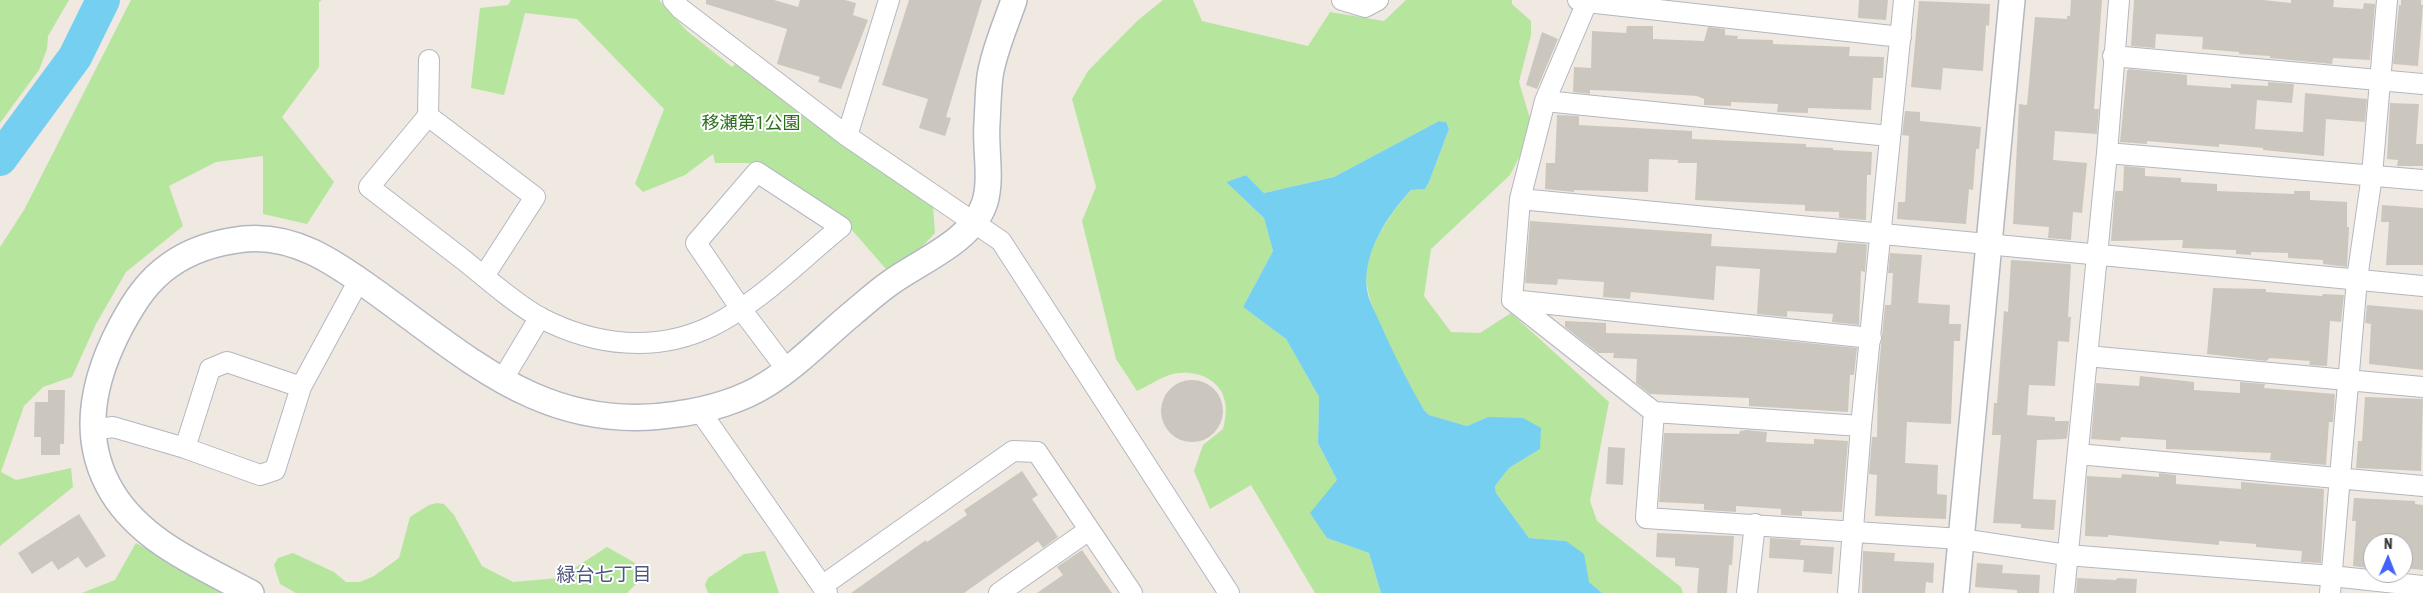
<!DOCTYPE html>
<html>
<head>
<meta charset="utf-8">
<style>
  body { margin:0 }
  #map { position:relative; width:2423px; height:593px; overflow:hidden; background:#efe9e1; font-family:"Roboto Condensed",sans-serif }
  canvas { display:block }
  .north { position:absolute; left:2363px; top:533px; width:50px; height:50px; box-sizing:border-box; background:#fff; border:1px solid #ababab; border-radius:50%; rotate:1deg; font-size:14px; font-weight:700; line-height:20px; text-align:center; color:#2e2e2e }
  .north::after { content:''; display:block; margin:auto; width:18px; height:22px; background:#4264fb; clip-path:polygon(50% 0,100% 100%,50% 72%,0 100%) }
</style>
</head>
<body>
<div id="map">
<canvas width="2423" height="593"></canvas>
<div class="north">N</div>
</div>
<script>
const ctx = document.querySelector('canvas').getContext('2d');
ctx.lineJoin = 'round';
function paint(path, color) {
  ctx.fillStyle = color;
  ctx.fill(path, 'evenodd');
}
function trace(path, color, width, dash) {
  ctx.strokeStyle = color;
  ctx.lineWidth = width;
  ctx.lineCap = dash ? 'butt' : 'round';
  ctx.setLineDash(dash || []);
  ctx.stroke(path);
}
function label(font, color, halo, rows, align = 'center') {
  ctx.font = font + ' "Roboto Condensed","Noto Sans JP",sans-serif';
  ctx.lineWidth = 4;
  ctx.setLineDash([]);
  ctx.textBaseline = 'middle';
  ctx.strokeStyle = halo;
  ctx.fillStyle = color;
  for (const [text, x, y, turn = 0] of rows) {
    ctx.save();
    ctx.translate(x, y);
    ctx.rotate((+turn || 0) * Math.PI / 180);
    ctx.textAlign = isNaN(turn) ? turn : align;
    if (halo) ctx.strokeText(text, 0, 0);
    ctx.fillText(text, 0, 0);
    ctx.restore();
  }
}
const green = new Path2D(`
  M0 0H69L48 36 47 49 39 70 0 123Z
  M131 0H322L319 2V67L282 117 334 182 307 224 263 214V156L216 162 169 186 183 226 126 272 96 324 72 377 43 387 24 406 1 472 16 480 71 468 73 487 0 546V247L24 210Z
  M511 0H659L686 30 732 67 735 64 819 121 933 207 935 233 915 254 886 269 851 229 752 163H715L713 154 685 175 643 192 635 184 664 109 577 19 525 13 504 95 471 88 480 8 508 5Z
  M1163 0H1193L1202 21 1308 46 1330 12 1384 21 1406 0H1512V4L1531 21V35L1519 82 1531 122 1527 142 1510 175 1431 249 1424 296 1451 332 1480 333 1511 313 1609 402 1590 501 1597 521 1681 587 1683 593H1602L1589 582 1566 541 1529 538 1496 493 1495 486 1509 468 1540 449 1488 417 1467 426 1429 415 1424 410C1405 377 1360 304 1367 266 1372 240 1394 209 1411 190L1425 189 1429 182 1449 129 1446 122 1439 121 1334 177 1264 193 1246 175 1226 182 1264 218 1273 251 1243 307 1286 339 1319 397 1318 443 1337 480 1327 538 1369 553 1381 593H1315L1251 485 1210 509 1194 471 1203 445 1223 429C1225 420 1227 411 1225 402 1221 377 1191 368 1169 375 1158 379 1148 386 1137 391L1116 359 1082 221 1096 187 1072 99 1088 71 1137 21Z
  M437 503 444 504 454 515 482 566 513 582 559 578 607 547 649 571 627 593H296L280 584 274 565 278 558 293 553 334 572 346 582H360L374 576 399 558 410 517 429 505Z
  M136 543 227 593H82L115 580Z
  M765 551 779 593H708L705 585 708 578 744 554Z`);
const water = new Path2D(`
  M1439 121 1446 122 1449 129 1429 182 1425 189 1411 190C1388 215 1362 253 1367 289 1368 300 1375 311 1379 321 1393 352 1407 381 1424 410L1429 415 1467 426 1488 417 1523 418 1541 428 1540 449 1509 468 1495 486 1496 493 1529 538 1566 541 1584 554 1589 582 1602 593H1381L1369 553 1327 538 1310 513 1337 480 1318 443 1319 397 1286 339 1243 307 1273 251 1264 218 1226 182 1246 175 1264 193 1334 177Z`);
const river = new Path2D(`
  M0 159 75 57 103 0`);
const building = new Path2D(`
  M706 0H774L798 7 800 0H845L856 3 853 15 868 20 841 89 818 82 820 77 777 64 787 29 706 4Z
  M909 0H982L946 117 951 118 945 136 919 128 928 99 882 85Z
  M1859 0H1888L1886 20 1858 18Z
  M2071 0H2102L2094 109H2099L2097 134 2055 131 2053 160 2087 163 2082 213 2073 212 2071 240 2048 238 2049 227 2013 224 2019 104 2027 105 2035 17 2067 19V16H2070Z
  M2134 0H2263L2291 3V0H2334L2333 7 2363 9 2364 3 2375 4 2370 60 2333 58 2332 64 2270 58V56L2239 54V52L2202 49 2203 37 2156 34 2155 48 2131 46Z
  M2401 0H2421V5H2423L2418 66 2393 64 2399 5H2401Z
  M1919 1 1990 4 1989 26 1986 25 1983 71 1943 68 1941 90 1911 87Z
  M1627 26H1653V39L1704 41 1708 27 1725 29V35L1738 36 1737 39 1773 40V44L1850 47 1849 56 1884 57 1883 78H1873L1871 110 1808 108V113L1777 112 1778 104 1731 102V106L1704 105V99L1697 96 1619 91 1590 90V94L1573 92 1574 67 1591 68 1592 31 1626 33Z
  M1542 32 1558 39 1537 89 1526 85Z
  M2129 69 2187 75V85L2231 88V84L2268 86V82L2294 84 2292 103 2257 100 2255 129 2303 132 2305 93 2367 99 2365 122 2326 119 2324 156 2263 150V148L2219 144V147L2147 141V144L2120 142 2127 71Z
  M2390 103 2419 104 2416 144H2423V166H2397L2398 160 2387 159Z
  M1905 111 1920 112V121L1981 127 1979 149H1976L1973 190 1969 189 1966 224 1897 219 1898 202H1905L1909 136 1902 135Z
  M1557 115 1579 116V125L1692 131V139L1806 144V147L1833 148V150L1872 152 1871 175H1867L1866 220 1839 218V212L1805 211V205L1695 200 1697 163H1678V160L1649 159 1648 192 1574 190V192L1545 189 1546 163H1555Z
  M2124 166 2145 168V176L2181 178V182L2217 184V191L2294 194V191H2310V200L2347 202V227H2349L2347 267 2323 264V260L2288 258V253L2251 252V255L2236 254V250L2182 248 2183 240 2111 241 2115 191H2123Z
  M2382 205 2423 208V265H2386L2389 222H2381Z
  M1530 221 1712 234 1711 246 1836 253 1838 242 1865 244 1867 245 1865 272 1861 271 1859 325 1832 322 1833 314 1787 311V317L1757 314 1760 269 1716 266 1714 300 1631 292 1630 299 1603 297 1604 282 1558 279 1557 285 1525 283Z
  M1890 253 1922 255 1918 303 1950 305 1949 324H1961L1960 341H1954L1951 424 1907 422 1905 463 1938 465 1937 494 1947 495 1946 519 1875 516 1877 475 1869 474 1872 437H1877L1878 377 1885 305H1891L1893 273H1888Z
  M2011 260 2070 264 2071 266 2068 317H2071L2069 342 2058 341 2055 386 2029 385 2027 415 2055 417V421H2069L2067 438 2065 439 2037 440 2033 499 2056 500 2054 530 2021 528V524L1993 523 2001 435H1992L1994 403H1997L2004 311 2008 312Z
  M2213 288 2266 289V292L2322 296 2323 294 2344 295 2341 322 2330 321 2327 366 2309 365 2310 361 2270 358 2266 361 2207 354Z
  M2367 305 2423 310V370L2369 364 2371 324 2365 323Z
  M1565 321 1606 323V333L1749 337 1857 348 1854 375H1850L1848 412 1749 406V398L1650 394 1636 383 1637 359 1613 358 1614 353H1598L1565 327Z
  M2140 376 2194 382V390L2240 393V382L2265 384 2264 388 2335 394 2333 422H2329L2326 465 2270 460 2271 453 2166 449V440L2121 437 2120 441 2091 439 2096 383 2139 386Z
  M1161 411a31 31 0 1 1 62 0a31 31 0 1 1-62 0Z
  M48 390H65L64 444H60V455H41V437H34L35 402H48Z
  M2365 397 2423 399 2421 471 2356 468 2358 441H2362Z
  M1747 430 1767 432 1766 442 1814 444V439L1848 441 1842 512 1802 511V516L1781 515V509L1736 506V512L1704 510V504L1659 502 1664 433 1739 434 1740 431Z
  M1608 447 1625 448 1623 485 1606 484Z
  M1022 471 1038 495 1032 499 1058 537 1043 548 1038 541 964 593H851L926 540 927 542 967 515 964 510Z
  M2159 473 2176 475V484L2241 489V482L2324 489 2321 563 2301 562 2302 551 2256 547V544L2219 541V545L2108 535V537L2085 536 2087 476 2121 478 2122 474 2159 477Z
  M2354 498 2415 501V504L2423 505V570L2403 568V543H2373V569L2353 566 2356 521H2352Z
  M79 514 106 556 86 568 78 557 58 570 52 561 32 574 18 553Z
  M1657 533 1734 536 1732 565H1729L1727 593H1697L1699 568 1675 566V558L1656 557Z
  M1770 538 1801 540 1800 545 1834 547 1832 574 1803 572 1804 560 1769 558Z
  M1082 550 1112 593H1037L1063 575 1057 567Z
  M1863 551 1895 553 1894 561 1934 563 1933 583 1926 582 1925 593H1862Z
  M1977 563 2003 565 2002 573 2040 575 2039 593H2017V590L1975 587Z
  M2077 578 2116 580 2117 578 2137 579 2136 593H2076Z`);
const minor = new Path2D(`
  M673 0 681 9 847 136 1001 241 1229 593
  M1342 0 1365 7 1378 0
  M1578 0 1587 2 1545 101 1520 199 1512 300 1654 412 1646 518 1961 539 2067 555 2332 576 2423 586
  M1587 2 1901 37
  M2113 56 2423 84
  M429 60 428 116 369 187C401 212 433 236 465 261 487 279 517 305 541 318 595 346 656 353 712 326 760 302 800 260 841 227L757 172 696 243 741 309 787 370
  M1545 101 1889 136
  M428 116 535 197 484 276
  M847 136 889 0
  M2107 153 2423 180
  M1520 199 2423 286
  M1512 300 1871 338
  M2087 356 2423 387
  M501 382 540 317
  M700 411 827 593
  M1654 412 1861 426
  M93 430 113 427 185 448 260 475 275 470 301 387 359 280
  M185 448 210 369 227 362 301 387
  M2078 454 2423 486
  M822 586 1013 451 1037 452 1132 593
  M999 593 1089 530
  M1747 593 1755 524
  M1848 593 1861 426 1904 0
  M2064 593 2107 153 2119 0
  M2330 593 2357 279 2372 175 2387 0`);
const tertiary = new Path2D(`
  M251 593C201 566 142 542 112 492 79 437 93 379 121 326 134 302 147 281 170 265 191 250 218 242 244 239 294 234 334 262 373 290 471 360 547 435 678 414 708 410 742 400 767 384 799 364 825 336 853 313 865 303 877 292 890 283 920 261 973 241 985 202 992 178 985 148 987 123 988 107 988 91 990 76 994 50 1006 24 1014 0
  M1956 593 2012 0`);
const parkNames = [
  ["移瀬第1公園",751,124]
];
const neighbourhoodNames = [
  ["緑台七丁目",604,576]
];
paint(green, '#b6e59e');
paint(water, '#75cff0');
trace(river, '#75cff0', 34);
paint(building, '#cbc7bf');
trace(minor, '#b4b7c1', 22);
trace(tertiary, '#b4b7c1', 28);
trace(minor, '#fff', 20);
trace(tertiary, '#fff', 25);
label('18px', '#2c6e1b', '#fff', parkNames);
label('19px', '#4d5680', '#fff', neighbourhoodNames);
</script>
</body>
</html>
